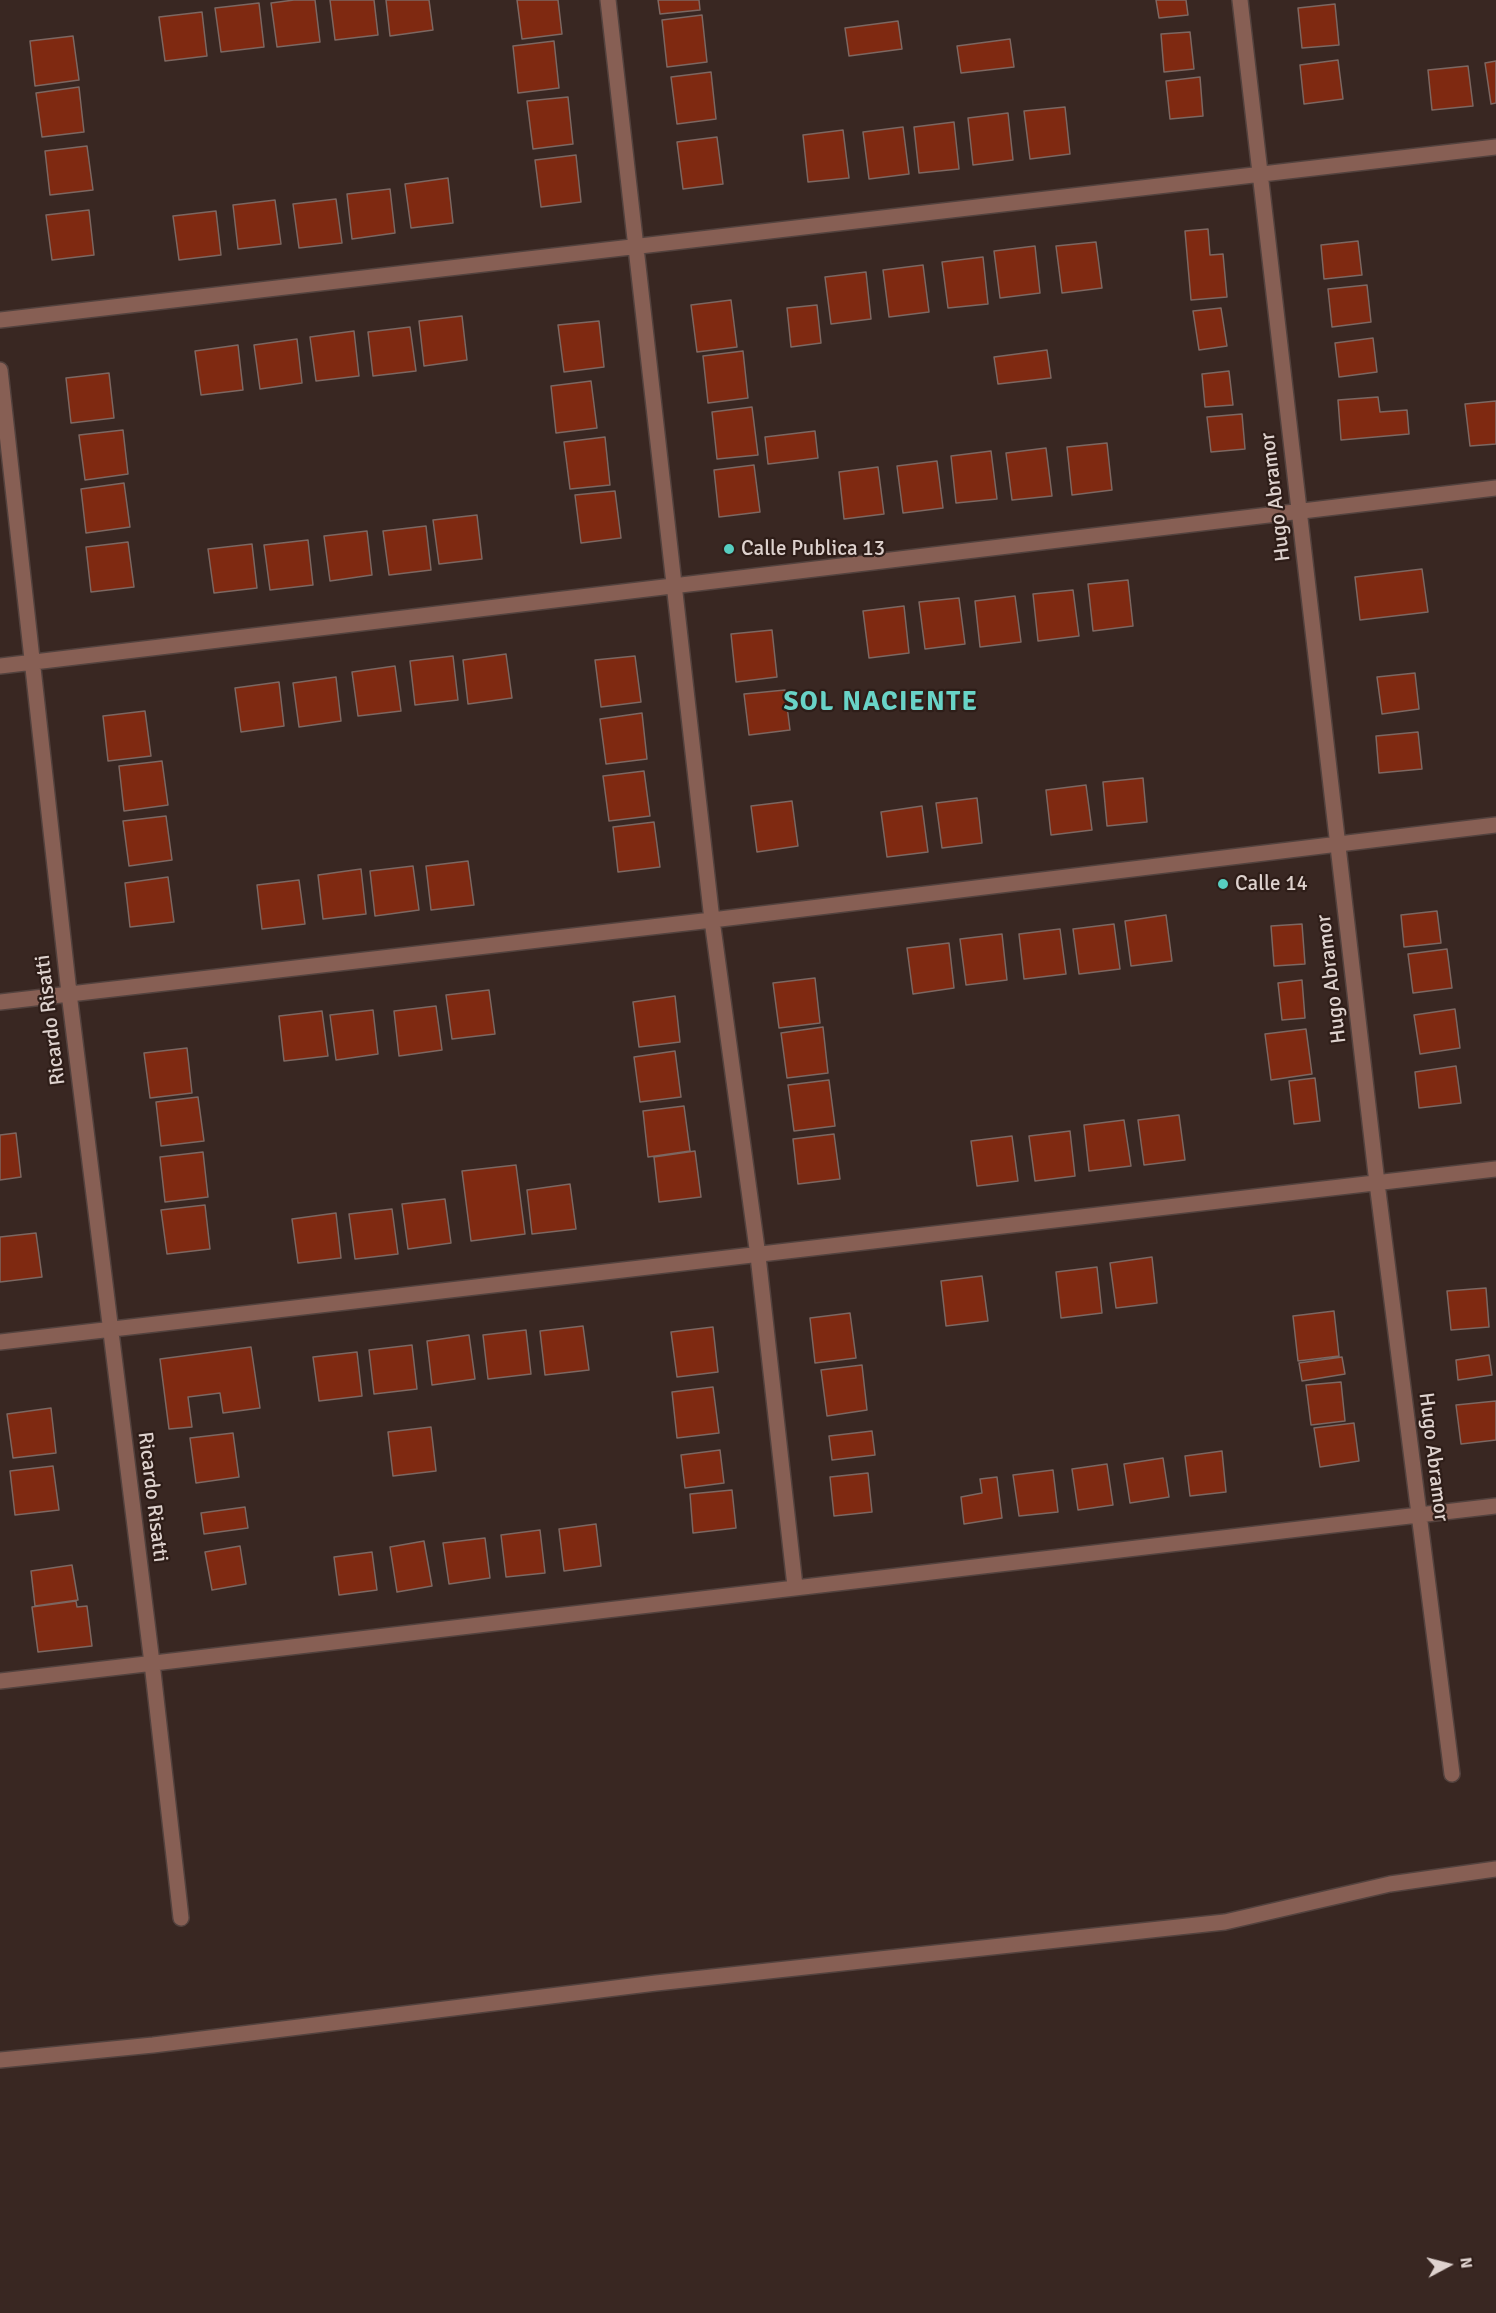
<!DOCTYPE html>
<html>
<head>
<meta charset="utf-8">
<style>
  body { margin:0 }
  #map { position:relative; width:1496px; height:2313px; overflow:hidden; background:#392722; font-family:Signika,sans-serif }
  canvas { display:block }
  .north { position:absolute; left:1418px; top:2235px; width:60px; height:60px; -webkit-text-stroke:4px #2e1d18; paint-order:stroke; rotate:83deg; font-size:16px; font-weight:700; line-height:24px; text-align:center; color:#ded2ce }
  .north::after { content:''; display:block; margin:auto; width:21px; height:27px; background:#ded2ce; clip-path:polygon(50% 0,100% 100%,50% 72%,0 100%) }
</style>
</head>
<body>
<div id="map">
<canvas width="1496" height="2313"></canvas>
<div class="north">N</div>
</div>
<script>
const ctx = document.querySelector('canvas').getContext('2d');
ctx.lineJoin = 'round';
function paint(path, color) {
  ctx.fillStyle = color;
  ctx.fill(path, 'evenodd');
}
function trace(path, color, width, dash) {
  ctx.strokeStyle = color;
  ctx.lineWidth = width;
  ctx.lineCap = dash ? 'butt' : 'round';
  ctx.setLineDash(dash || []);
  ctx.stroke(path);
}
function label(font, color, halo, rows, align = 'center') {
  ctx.font = font + ' Signika,sans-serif';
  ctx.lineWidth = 4.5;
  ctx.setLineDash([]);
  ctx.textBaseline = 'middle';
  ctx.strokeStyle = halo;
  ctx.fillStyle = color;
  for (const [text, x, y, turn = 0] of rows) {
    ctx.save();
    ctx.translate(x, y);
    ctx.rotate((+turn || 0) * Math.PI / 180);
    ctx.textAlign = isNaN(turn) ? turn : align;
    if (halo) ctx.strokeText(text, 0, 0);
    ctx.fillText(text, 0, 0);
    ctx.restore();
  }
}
const building = new Path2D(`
  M294 0H315L320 42 277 47 271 3Z
  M330 0H374L378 35 335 40Z
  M386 0H429L433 30 390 36Z
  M517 0H558L562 34 522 39Z
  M658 0H699L700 10 660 14Z
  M1156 0H1186L1188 15 1159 18Z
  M259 3 264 47 221 52 215 8Z
  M1335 4 1339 45 1302 48 1298 8Z
  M202 12 207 56 165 61 159 17Z
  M702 15 707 62 667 67 662 20Z
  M898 21 902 49 849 56 845 28Z
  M1190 32 1194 69 1164 72 1161 34Z
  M73 36 79 80 35 86 30 41Z
  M1010 39 1014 67 961 73 957 46Z
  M554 41 559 88 518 93 513 46Z
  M1338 60 1343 99 1304 104 1300 65Z
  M1496 61V103L1491 104 1485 63Z
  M1468 66 1473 106 1432 110 1428 70Z
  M711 72 716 119 677 124 671 77Z
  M1200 77 1203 116 1170 119 1166 81Z
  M79 87 84 132 42 137 36 93Z
  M568 97 573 144 533 149 527 101Z
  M1065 107 1070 154 1030 159 1024 111Z
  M1008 113 1013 160 973 165 968 118Z
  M954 122 959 169 919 173 914 127Z
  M903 127 909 174 869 179 863 132Z
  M843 130 849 178 808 182 803 135Z
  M717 137 723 184 683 189 677 142Z
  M87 146 93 190 50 195 45 151Z
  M576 155 581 202 541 207 535 160Z
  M448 178 453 223 411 228 405 184Z
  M390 189 395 233 352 239 347 194Z
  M336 199 342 243 299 248 293 204Z
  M275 200 281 244 238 249 233 205Z
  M89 210 94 255 52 260 46 215Z
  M216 211 221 255 179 260 173 216Z
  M1208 229 1210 255 1223 254 1227 297 1191 300 1185 231Z
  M1358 241 1362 275 1324 279 1321 245Z
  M1096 242 1102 288 1062 293 1056 246Z
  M1035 246 1040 293 1000 298 994 251Z
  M983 257 988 304 948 308 942 262Z
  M923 265 929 312 889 317 883 270Z
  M866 272 871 319 831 324 825 277Z
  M1367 285 1371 322 1332 327 1328 289Z
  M731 300 737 347 697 352 691 305Z
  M817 305 821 343 791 347 787 308Z
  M1221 308 1227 346 1199 350 1193 311Z
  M462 316 467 360 424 366 419 321Z
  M599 321 604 367 564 372 558 325Z
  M410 327 416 371 373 376 368 332Z
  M354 331 359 376 316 381 310 337Z
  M1373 338 1377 372 1339 377 1335 343Z
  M297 339 302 383 260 389 254 345Z
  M238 345 243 390 201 395 195 351Z
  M1047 350 1051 378 998 384 994 357Z
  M743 351 748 398 708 403 703 356Z
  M1229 371 1233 405 1205 407 1202 374Z
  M109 373 114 418 71 423 66 378Z
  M591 381 597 428 556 433 551 386Z
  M1378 397 1380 412 1407 410 1409 434 1341 440 1338 400Z
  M1496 401V444L1470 446 1465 404Z
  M752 407 758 455 717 459 712 412Z
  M1242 414 1245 449 1211 452 1207 417Z
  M123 430 128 474 85 480 79 435Z
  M815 431 818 458 768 464 765 437Z
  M605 437 610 485 570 489 564 442Z
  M1107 443 1112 490 1072 495 1067 447Z
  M1046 448 1052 496 1012 500 1006 453Z
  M991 451 997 499 956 503 951 456Z
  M937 461 943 508 903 513 897 466Z
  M754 465 760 512 719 517 714 470Z
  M878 467 884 514 844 519 839 472Z
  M124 483 130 527 86 533 81 489Z
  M615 491 621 538 581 543 575 495Z
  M477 515 482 559 439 564 433 520Z
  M426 526 431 570 389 575 383 531Z
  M367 531 372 575 330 581 324 536Z
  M308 540 313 585 270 590 264 545Z
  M128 542 134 587 91 592 86 547Z
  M252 544 257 588 214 593 208 549Z
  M1422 569 1428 612 1360 620 1355 577Z
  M1128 580 1133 626 1093 631 1088 584Z
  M1073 590 1079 636 1038 641 1033 594Z
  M1015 596 1021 642 980 647 975 601Z
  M959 598 965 644 925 649 919 602Z
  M904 606 909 653 869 658 863 611Z
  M772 630 777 677 736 682 731 634Z
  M506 654 512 698 468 704 463 660Z
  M453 656 458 700 415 705 410 661Z
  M635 656 641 702 601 707 595 660Z
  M395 666 401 711 358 716 352 672Z
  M1415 673 1419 709 1382 714 1377 677Z
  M336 677 341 721 299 727 293 683Z
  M279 682 284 726 241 732 235 688Z
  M785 690 790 730 749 735 744 694Z
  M145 711 151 756 108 761 103 716Z
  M642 713 647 759 606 764 600 719Z
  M1418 732 1422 769 1379 773 1376 736Z
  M162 761 168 805 124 811 119 766Z
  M644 771 650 816 609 821 603 776Z
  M1143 778 1147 822 1107 826 1103 782Z
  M1086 785 1092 830 1051 835 1046 790Z
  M977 798 982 843 942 848 936 803Z
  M792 801 798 846 757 852 751 806Z
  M922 806 928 852 887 857 881 812Z
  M166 816 172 860 129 866 123 821Z
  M654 822 660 867 618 872 613 827Z
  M468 861 474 905 431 910 426 866Z
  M413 866 419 910 375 916 370 871Z
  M361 869 366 914 323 919 318 875Z
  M168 877 174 922 130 927 125 883Z
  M299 880 305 924 262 929 257 885Z
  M1437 911 1441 943 1404 947 1401 915Z
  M1166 915 1172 961 1131 966 1125 921Z
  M1114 924 1120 969 1079 974 1073 929Z
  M1302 924 1305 964 1274 966 1271 926Z
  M1060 929 1066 974 1024 979 1019 934Z
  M1002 934 1007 980 966 985 960 939Z
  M949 943 954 988 913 994 907 948Z
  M1447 949 1452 988 1413 993 1408 954Z
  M815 978 820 1023 779 1028 773 983Z
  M1302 980 1305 1018 1282 1020 1278 983Z
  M489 990 495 1034 452 1039 446 995Z
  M675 996 680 1042 639 1047 633 1002Z
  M436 1006 442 1050 399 1056 394 1011Z
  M1455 1009 1460 1048 1420 1054 1414 1015Z
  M373 1010 378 1054 336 1060 330 1015Z
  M322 1011 328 1056 284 1061 279 1016Z
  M823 1027 828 1073 787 1078 781 1033Z
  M1306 1029 1312 1074 1271 1080 1265 1034Z
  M187 1048 192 1093 150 1098 144 1053Z
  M675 1051 681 1097 640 1102 634 1057Z
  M1456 1066 1461 1103 1419 1108 1415 1072Z
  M1315 1078 1320 1121 1294 1124 1289 1081Z
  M829 1080 835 1126 794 1131 788 1085Z
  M198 1097 204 1141 161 1146 156 1102Z
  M684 1106 690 1151 648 1157 643 1111Z
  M1179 1115 1185 1160 1144 1165 1138 1120Z
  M1124 1120 1131 1166 1089 1171 1084 1125Z
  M1070 1131 1075 1176 1035 1181 1029 1136Z
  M16 1133 21 1177 0 1180V1135Z
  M834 1134 840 1179 798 1184 793 1139Z
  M1012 1136 1018 1181 977 1186 971 1141Z
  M695 1151 701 1197 659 1202 654 1157Z
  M203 1152 208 1197 165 1202 160 1157Z
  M516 1165 525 1234 471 1241 462 1171Z
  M570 1184 576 1229 532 1234 527 1190Z
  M445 1199 451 1243 408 1249 402 1204Z
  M205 1205 210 1249 167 1254 161 1210Z
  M392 1209 398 1254 355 1259 349 1214Z
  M336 1213 341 1258 298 1263 292 1219Z
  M36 1233 42 1277 0 1282V1237Z
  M1152 1257 1157 1303 1116 1308 1110 1263Z
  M1097 1267 1102 1313 1061 1318 1056 1272Z
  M982 1276 988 1321 946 1326 941 1281Z
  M1486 1288 1489 1327 1451 1330 1447 1291Z
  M1334 1311 1339 1356 1298 1361 1293 1316Z
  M850 1313 856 1358 815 1363 810 1318Z
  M583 1326 589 1370 545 1375 540 1331Z
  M713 1327 718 1372 677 1377 671 1332Z
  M526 1330 531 1374 488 1379 483 1335Z
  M469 1335 475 1379 432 1385 427 1341Z
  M412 1345 417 1389 374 1394 369 1350Z
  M251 1347 260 1408 223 1413 220 1393 188 1397 192 1427 169 1429 160 1359Z
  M357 1352 362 1396 319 1401 313 1357Z
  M1489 1355 1492 1375 1458 1380 1456 1360Z
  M1342 1357 1345 1374 1302 1381 1299 1363Z
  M862 1365 867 1410 827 1416 821 1370Z
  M1341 1382 1345 1421 1311 1425 1306 1385Z
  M713 1387 719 1433 677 1438 672 1392Z
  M1496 1401V1440L1461 1444 1456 1405Z
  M51 1408 56 1453 13 1458 7 1414Z
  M1354 1423 1359 1461 1320 1467 1314 1428Z
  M431 1427 436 1471 393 1476 388 1432Z
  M872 1431 875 1455 832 1460 829 1436Z
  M233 1433 239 1477 196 1483 190 1438Z
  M720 1450 724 1483 685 1488 681 1455Z
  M1222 1451 1226 1492 1190 1496 1185 1456Z
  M1163 1458 1169 1497 1130 1503 1124 1464Z
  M1107 1464 1113 1505 1078 1510 1072 1469Z
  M53 1466 59 1510 15 1515 10 1471Z
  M1053 1470 1058 1512 1019 1516 1013 1475Z
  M868 1473 872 1512 834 1516 830 1477Z
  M997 1477 1002 1518 964 1524 961 1497 982 1493 980 1479Z
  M732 1490 736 1528 693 1533 690 1494Z
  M245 1507 248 1528 204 1534 201 1513Z
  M596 1524 601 1566 564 1571 559 1529Z
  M540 1530 545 1573 506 1577 501 1535Z
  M485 1538 490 1578 449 1584 443 1543Z
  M424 1541 432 1586 397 1592 390 1547Z
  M240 1546 246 1584 212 1590 205 1552Z
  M372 1552 377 1590 339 1595 334 1557Z
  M72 1565 78 1600 35 1606 31 1571Z
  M76 1601 77 1607 87 1606 92 1646 38 1652 32 1607Z`);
const minor = new Path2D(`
  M608 0 712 920 758 1256 795 1586
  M1240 0 1377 1183 1452 1774
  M0 320 1496 147
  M0 370 69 993 152 1663 181 1918
  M0 666 1496 488
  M0 1002 712 920 1496 825
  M0 1342 1496 1169
  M0 1681 1496 1506
  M0 2060 153 2045 656 1983 1225 1922 1390 1884 1496 1869`);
const markers = [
  [729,549,6,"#57cec1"],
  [1223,884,6,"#57cec1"]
];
const streetNames = [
  ["Hugo Abramor",1276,497,-97],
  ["Hugo Abramor",1332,979,-97],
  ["Ricardo Risatti",51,1020,-97],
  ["Hugo Abramor",1433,1457,83],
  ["Ricardo Risatti",152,1497,83]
];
const poiNames = [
  ["Calle Publica 13",741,549],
  ["Calle 14",1235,884]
];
const districtNames = [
  ["SOL NACIENTE",881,703]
];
paint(building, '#7f2911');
trace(building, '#7d6761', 1.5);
trace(minor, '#53423e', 18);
trace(minor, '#875f54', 15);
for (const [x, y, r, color] of markers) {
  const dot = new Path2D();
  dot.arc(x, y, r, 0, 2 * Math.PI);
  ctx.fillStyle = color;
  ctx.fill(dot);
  trace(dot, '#2e1d18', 2);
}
label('21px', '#ded2ce', '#2e1d18', streetNames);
label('21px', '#ded2ce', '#2e1d18', poiNames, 'left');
ctx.letterSpacing = '1.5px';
label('bold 27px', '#69d3c7', '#2e1d18', districtNames);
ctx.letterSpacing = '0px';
</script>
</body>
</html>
